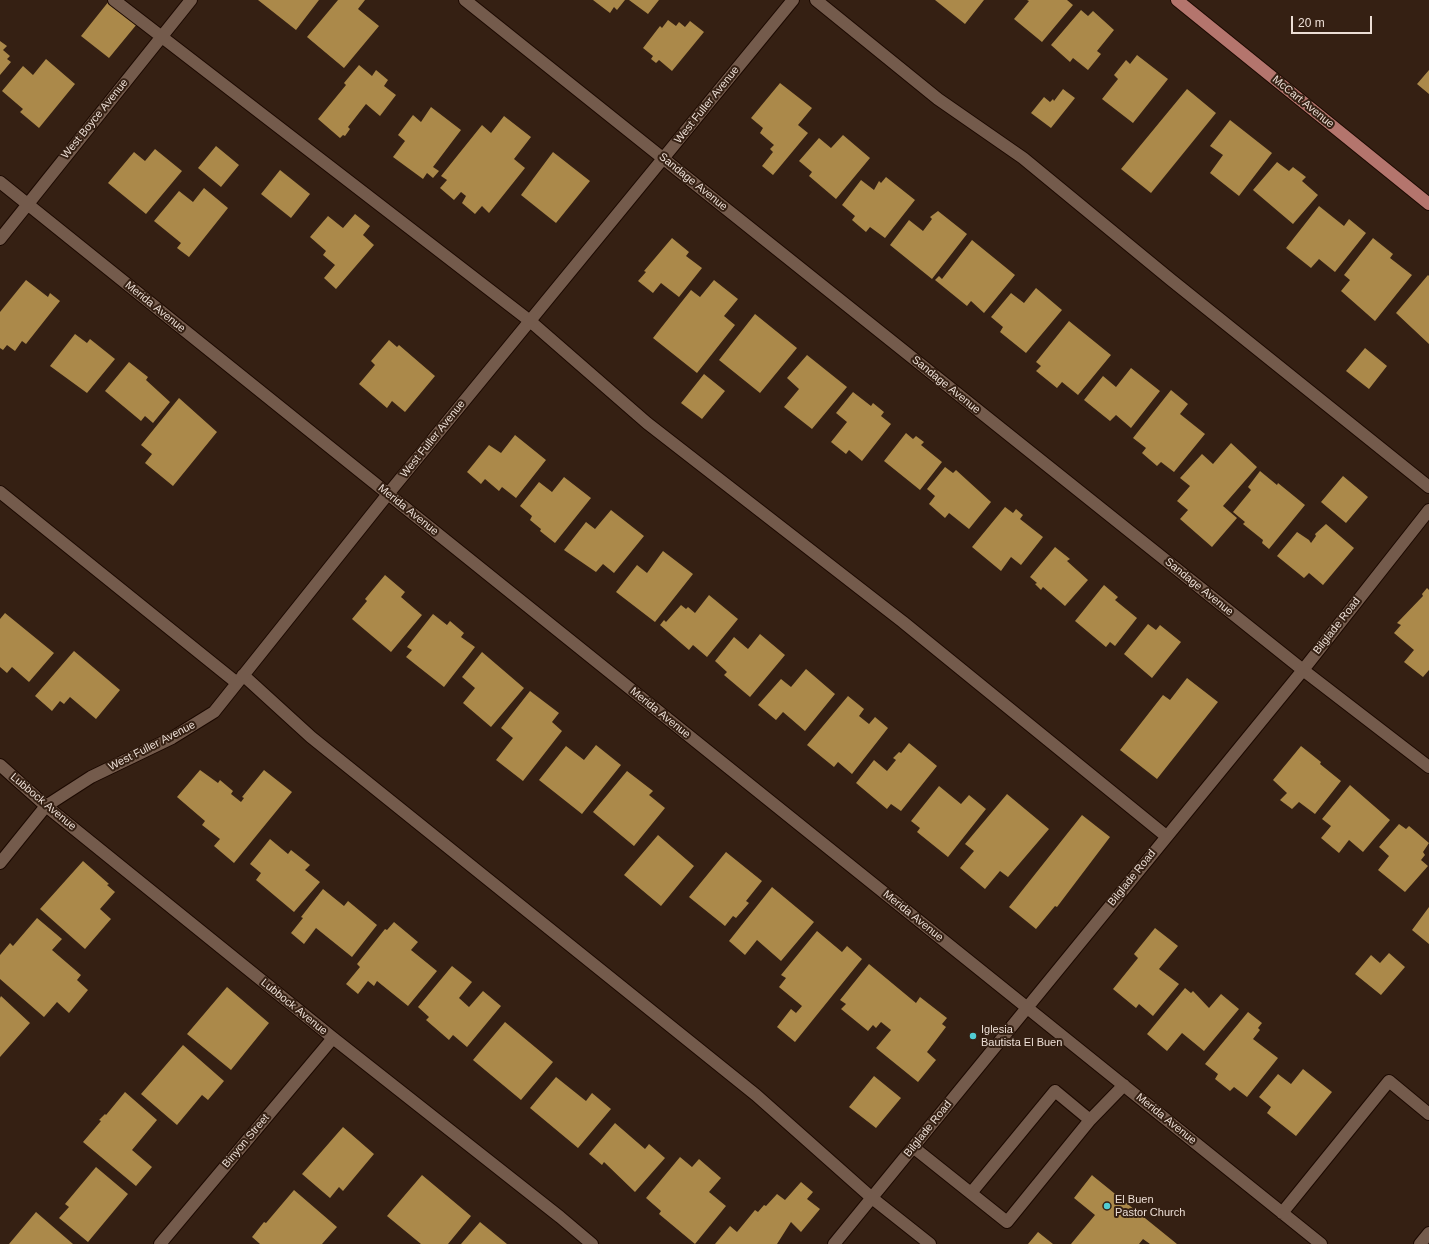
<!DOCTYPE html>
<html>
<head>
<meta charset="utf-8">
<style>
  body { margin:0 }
  #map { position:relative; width:1429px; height:1244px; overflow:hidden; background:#352013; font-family:Helvetica,sans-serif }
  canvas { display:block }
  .scale { position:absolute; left:1291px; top:16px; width:81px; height:18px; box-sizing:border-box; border:2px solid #ecded5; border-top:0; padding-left:5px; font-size:12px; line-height:14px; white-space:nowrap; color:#ecded5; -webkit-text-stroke:3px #352013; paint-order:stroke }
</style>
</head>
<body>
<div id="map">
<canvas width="1429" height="1244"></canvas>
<div class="scale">20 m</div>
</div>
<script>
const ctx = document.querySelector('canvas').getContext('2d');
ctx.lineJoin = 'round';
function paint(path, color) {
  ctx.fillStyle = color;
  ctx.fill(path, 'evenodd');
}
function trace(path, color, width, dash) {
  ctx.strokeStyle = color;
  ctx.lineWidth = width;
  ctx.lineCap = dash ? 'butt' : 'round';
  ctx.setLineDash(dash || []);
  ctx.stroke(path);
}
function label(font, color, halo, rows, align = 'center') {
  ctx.font = font + ' Helvetica,sans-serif';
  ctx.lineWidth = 4;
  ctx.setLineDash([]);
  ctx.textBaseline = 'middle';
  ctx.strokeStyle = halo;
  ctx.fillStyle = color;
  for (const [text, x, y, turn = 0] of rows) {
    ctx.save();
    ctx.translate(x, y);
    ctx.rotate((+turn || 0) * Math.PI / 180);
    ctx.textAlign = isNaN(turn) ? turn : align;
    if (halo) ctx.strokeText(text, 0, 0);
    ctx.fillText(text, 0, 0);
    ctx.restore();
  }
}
const building = new Path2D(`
  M258 0H319L296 30Z
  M338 0H365L358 9 379 26 344 68 307 37Z
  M593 0H625L617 10 614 7 610 13Z
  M629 0H659L648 14Z
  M935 0H984L965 24Z
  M1027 0H1067L1073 5 1042 42 1014 19 1029 1Z
  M109 1 137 24 109 58 81 36Z
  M1081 10 1088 16 1093 11 1114 30 1097 51 1101 54 1088 70 1073 58 1070 62 1051 45Z
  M668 20 676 26 679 22 685 27 690 21 704 32 672 71 659 60 656 63 651 59 653 56 643 48 660 26 662 28Z
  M0 41 7 46 3 50 10 56 7 59 11 62 0 75Z
  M1137 55 1168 79 1133 123 1102 99 1118 79 1114 75 1126 60 1130 64Z
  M46 59 75 84 39 128 20 112 23 109 2 91 23 66 33 75Z
  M359 65 372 76 376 70 388 80 384 86 396 95 380 116 366 104 348 127 350 129 345 136 343 135 340 138 318 119 346 85 344 83Z
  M1429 70V94L1417 84Z
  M780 83 812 108 798 125 808 133 773 175 762 166 773 152 770 149 774 145 760 133 763 128 751 118Z
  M1063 89 1075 98 1051 128 1031 113 1044 97 1050 102 1053 99 1054 101Z
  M1187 89 1216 113 1151 193 1121 169Z
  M431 107 461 130 433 167 439 171 433 178 427 173 423 179 393 157 405 141 398 135 413 115 421 122Z
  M504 116 531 137 514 159 525 168 489 213 482 206 475 214 462 203 466 196 461 192 454 200 440 188 447 180 441 176 482 125 491 133Z
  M1230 120 1272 153 1239 196 1210 173 1223 155 1210 146Z
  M843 135 870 158 836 199 809 176 812 172 799 161 819 138 831 148Z
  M216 146 239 165 221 187 198 168Z
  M155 149 182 171 146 214 108 183 134 152 145 161Z
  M553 152 590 181 556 223 521 195Z
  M1277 162 1289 171 1293 167 1306 177 1302 181 1318 195 1293 224 1253 190Z
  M280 170 310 194 291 218 261 194Z
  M886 177 915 200 885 238 870 227 866 232 852 220 855 216 842 205 861 180 874 190 879 181 881 183Z
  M204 188 228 208 189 257 177 248 181 243 154 221 179 191 193 202Z
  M1319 206 1344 226 1349 219 1366 233 1335 272 1319 259 1311 268 1286 248Z
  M938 211 967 234 932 279 890 245 909 220 923 231 932 219 930 217Z
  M355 214 370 226 363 235 374 245 336 289 324 278 335 265 323 255 326 251 310 237 328 216 343 228Z
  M672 238 689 252 686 256 702 268 679 297 661 283 653 293 638 281 646 272 644 271Z
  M1373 238 1393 254 1390 258 1412 275 1375 321 1341 291 1350 280 1344 275Z
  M972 240 1015 275 984 313 971 301 967 306 935 280 939 276 942 279Z
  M1428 275 1429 276V344L1396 313Z
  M26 280 48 297 50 293 60 301 26 344 22 341 15 351 7 345 3 350 0 348V312Z
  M714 280 738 299 724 316 735 325 697 373 653 338 691 290 700 297Z
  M1036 288 1062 310 1026 353 1000 332 1003 327 991 317 1011 293 1024 303Z
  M755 314 797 348 760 393 719 360Z
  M1069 321 1111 355 1078 395 1062 382 1057 388 1036 371 1041 366 1036 362Z
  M75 334 87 343 90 339 115 359 87 393 50 366Z
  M389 340 397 347 399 345 435 376 405 412 392 401 387 408 359 384 375 365 371 361Z
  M1365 348 1387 366 1369 389 1346 371Z
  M807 355 847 387 812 429 784 407 799 389 787 378Z
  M129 362 148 377 146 380 170 402 153 423 145 416 141 421 105 391Z
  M1131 368 1160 391 1131 428 1116 415 1110 421 1084 400 1103 376 1116 387Z
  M704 374 725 391 702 419 681 403Z
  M1171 390 1188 404 1180 414 1205 434 1174 472 1161 462 1157 466 1142 453 1146 448 1133 438Z
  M853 392 871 406 873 403 884 412 881 416 891 424 862 461 849 450 846 454 831 442 847 422 836 413Z
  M179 398 217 432 173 486 145 463 152 454 141 445Z
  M906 433 913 439 916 436 924 442 921 445 942 462 920 490 884 461Z
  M515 435 546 460 516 498 502 487 499 491 485 479 481 484 467 472 489 445 501 453Z
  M1231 443 1257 467 1223 506 1237 518 1212 547 1180 519 1188 510 1177 501 1190 486 1180 478 1202 454 1213 464Z
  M945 467 953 473 956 470 991 502 969 529 949 513 945 518 929 504 935 496 927 489Z
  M1260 471 1277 485 1278 483 1305 505 1269 549 1262 543 1263 540 1243 524 1245 522 1233 512 1251 490 1248 487Z
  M1343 476 1368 497 1346 523 1321 502Z
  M564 477 591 498 555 543 540 531 541 529 530 520 532 516 520 506 539 482 552 492Z
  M1005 507 1013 513 1016 509 1023 515 1020 519 1043 537 1021 565 1011 557 1001 571 972 547Z
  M611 510 644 536 614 573 603 564 596 572 564 550 586 522 595 529Z
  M1326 524 1354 548 1323 585 1309 573 1304 578 1277 556 1297 532 1309 540 1311 543 1316 536 1315 534Z
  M1055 547 1070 559 1067 561 1088 580 1065 606 1043 587 1041 590 1035 584 1037 583 1030 577Z
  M663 551 693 574 655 622 616 592 637 565 647 573Z
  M385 575 405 592 401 597 422 615 391 652 352 619 367 601 365 599Z
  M1104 585 1118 597 1115 600 1137 618 1115 646 1110 642 1106 647 1075 621Z
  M1427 588 1429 590V670L1423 677 1404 662 1414 650 1394 633 1401 625 1397 623 1423 596 1422 594Z
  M709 595 738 619 707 657 693 645 689 650 660 625 664 620 666 622 681 605 686 609 688 607 695 613Z
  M5 613 54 653 29 682 12 667 7 673 0 667V619Z
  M433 614 447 625 450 621 464 633 461 637 475 647 444 687 406 657 412 650 407 647Z
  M1148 624 1156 630 1160 625 1181 642 1152 678 1124 654Z
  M760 634 785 655 750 697 724 675 727 672 715 661 734 637 748 649Z
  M74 651 120 690 96 719 70 697 64 704 60 701 52 711 35 696Z
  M482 652 524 688 491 727 463 703 475 688 462 677Z
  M806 669 835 694 805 731 783 712 776 720 758 705 781 679 791 687Z
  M1187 678 1218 702 1157 779 1120 750 1163 695 1170 700Z
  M530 691 559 713 552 722 562 731 523 781 496 760 513 738 501 728Z
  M848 696 864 709 859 716 869 724 875 717 888 728 852 774 838 762 834 767 807 745Z
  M909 743 937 766 901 811 891 804 887 809 856 783 874 760 887 771 896 760 893 758 899 752 901 753Z
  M596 745 621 765 582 814 539 780 566 746 584 760Z
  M1301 746 1321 762 1320 764 1341 781 1315 814 1299 802 1292 809 1280 800 1287 793 1273 780Z
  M200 770 218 783 220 780 233 791 231 794 241 802 244 798 242 797 264 770 292 792 234 863 214 846 220 839 202 825 205 821 177 797Z
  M627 771 653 791 649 795 665 808 634 846 593 812Z
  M1350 785 1390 820 1363 852 1349 840 1339 853 1321 838 1331 826 1322 819Z
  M939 786 961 804 969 795 986 809 948 857 917 832 920 828 911 821Z
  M1007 794 1049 829 1008 877 1000 871 985 889 960 868 974 851 965 844Z
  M1082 815 1110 837 1057 907 1055 906 1036 929 1009 907Z
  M1399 824 1406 829 1409 826 1429 843 1423 852 1425 855 1421 860 1428 866 1405 892 1378 870 1389 856 1379 847Z
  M658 835 694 866 661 906 624 875Z
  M270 839 288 854 291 850 310 865 305 870 320 882 294 912 256 880 261 873 250 864Z
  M726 852 762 881 746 901 749 903 736 918 733 916 725 926 689 897Z
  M83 861 109 884 107 885 115 892 100 909 111 919 85 949 40 909Z
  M772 887 814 922 781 961 757 940 745 955 729 941Z
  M323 889 344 906 348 901 377 925 352 957 316 928 304 944 291 933 303 918 301 917Z
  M1429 907V944L1412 930Z
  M37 918 62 939 52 950 81 975 77 980 88 990 69 1013 57 1002 44 1017 0 979V955L10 943 13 946Z
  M394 922 418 942 411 950 437 971 408 1006 377 981 374 986 368 981 358 994 346 984 360 967 357 964 385 929 387 930Z
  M1155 928 1178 946 1159 969 1179 984 1153 1016 1139 1004 1136 1008 1113 989 1138 958 1134 954Z
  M817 931 842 952 847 946 862 959 795 1042 777 1027 791 1009 796 1013 802 1006 779 987 786 978 781 975Z
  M1389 953 1405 967 1381 995 1355 974 1371 955 1380 963Z
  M869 964 916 1003 920 997 947 1018 942 1024 946 1027 927 1052 936 1060 918 1082 876 1048 891 1030 881 1022 876 1028 873 1025 868 1031 841 1009 846 1004 840 1000Z
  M452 966 472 982 459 998 469 1007 483 991 501 1006 467 1047 453 1035 449 1040 426 1020 429 1017 418 1007Z
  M227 987 269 1023 231 1070 187 1034Z
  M1185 988 1191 993 1193 991 1209 1008 1221 994 1239 1009 1204 1051 1182 1033 1167 1051 1147 1034Z
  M1 996 30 1023 0 1057V998Z
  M1248 1012 1262 1023 1258 1028 1260 1030 1253 1039 1278 1058 1247 1097 1234 1087 1230 1091 1215 1079 1218 1074 1205 1064Z
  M505 1022 553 1062 521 1100 473 1060Z
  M183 1045 224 1081 208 1100 202 1095 177 1125 141 1094Z
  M1303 1069 1332 1092 1296 1136 1267 1113 1271 1107 1259 1097 1278 1074 1291 1084Z
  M874 1076 901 1098 876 1128 849 1107Z
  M556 1077 586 1101 592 1093 611 1109 578 1148 530 1108Z
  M125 1092 157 1120 132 1150 152 1167 136 1186 83 1142 101 1121 99 1120 105 1114 106 1115Z
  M615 1123 645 1149 649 1144 665 1158 635 1192 604 1162 602 1165 589 1154Z
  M343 1127 374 1154 343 1191 339 1187 330 1198 302 1174Z
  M680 1157 692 1167 699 1159 721 1178 709 1192 726 1206 695 1244 659 1214 661 1211 646 1198Z
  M96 1167 128 1194 88 1242 59 1218 69 1207 65 1204Z
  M422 1175 471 1216 448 1244H421L387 1216Z
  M1092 1175 1093 1176 1177 1244H1150L1143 1239 1139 1244H1071L1095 1215 1074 1198Z
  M801 1182 813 1192 807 1199 820 1209 801 1232 791 1222 777 1244H715L730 1226 737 1232 755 1210 758 1212 764 1205 766 1206 777 1194 785 1200Z
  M294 1190 337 1227 322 1244H260L252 1237 264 1222 266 1223Z
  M36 1212 73 1244H9Z
  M480 1222 507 1244H461Z
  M1038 1232 1053 1244H1028Z`);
const minor = new Path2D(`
  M114 0 530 321 647 423 903 622 1166 836
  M465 0 1303 670 1429 767
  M816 0 938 99 1023 158 1170 279 1429 487
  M0 182 1321 1244
  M0 239 191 0
  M0 492 237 683
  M243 675 311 737 756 1095 872 1198 930 1244
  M0 765 46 806 333 1038 560 1217 592 1244
  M0 863 46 806 91 777 172 738 214 712 388 494 793 0
  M913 1147 1007 1222 1090 1120 1124 1085
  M971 1193 1055 1091 1090 1120
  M1282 1213 1389 1081 1429 1114
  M160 1244 333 1038
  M834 1244 1303 670 1429 510
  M1420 1244 1429 1233`);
const major = new Path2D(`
  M1177 0 1429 204`);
const markers = [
  [973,1036,4,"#51ccd3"],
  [1107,1206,4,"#51ccd3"]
];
const streetNames = [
  ["McCart Avenue",1303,102,39],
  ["West Fuller Avenue",707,105,-51],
  ["West Boyce Avenue",95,119,-51],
  ["Sandage Avenue",693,182,39],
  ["Merida Avenue",155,307,39],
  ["Sandage Avenue",946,385,39],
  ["West Fuller Avenue",433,439,-51],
  ["Merida Avenue",408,510,39],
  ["Sandage Avenue",1199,587,39],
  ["Bilglade Road",1337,626,-52],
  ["Merida Avenue",660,713,39],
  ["West Fuller Avenue",152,746,-27],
  ["Lubbock Avenue",43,802,40],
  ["Bilglade Road",1132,878,-51],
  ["Merida Avenue",913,916,39],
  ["Lubbock Avenue",294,1007,39],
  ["Merida Avenue",1166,1119,39],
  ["Bilglade Road",928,1129,-51],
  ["Binyon Street",246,1141,-50]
];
const poiNames = [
  ["Iglesia",981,1030],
  ["Bautista El Buen",981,1043],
  ["El Buen",1115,1200],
  ["Pastor Church",1115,1213]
];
paint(building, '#ab894a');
trace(minor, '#1c0901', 14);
trace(major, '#1c0901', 14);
trace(minor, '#745b4c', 12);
trace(major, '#b4756d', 12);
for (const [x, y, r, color] of markers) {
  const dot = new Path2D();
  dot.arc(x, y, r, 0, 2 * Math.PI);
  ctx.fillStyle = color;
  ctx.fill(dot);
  trace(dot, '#352013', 1.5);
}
label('11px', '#ecded5', '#352013', streetNames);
label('11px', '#ecded5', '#352013', poiNames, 'left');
</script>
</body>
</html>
